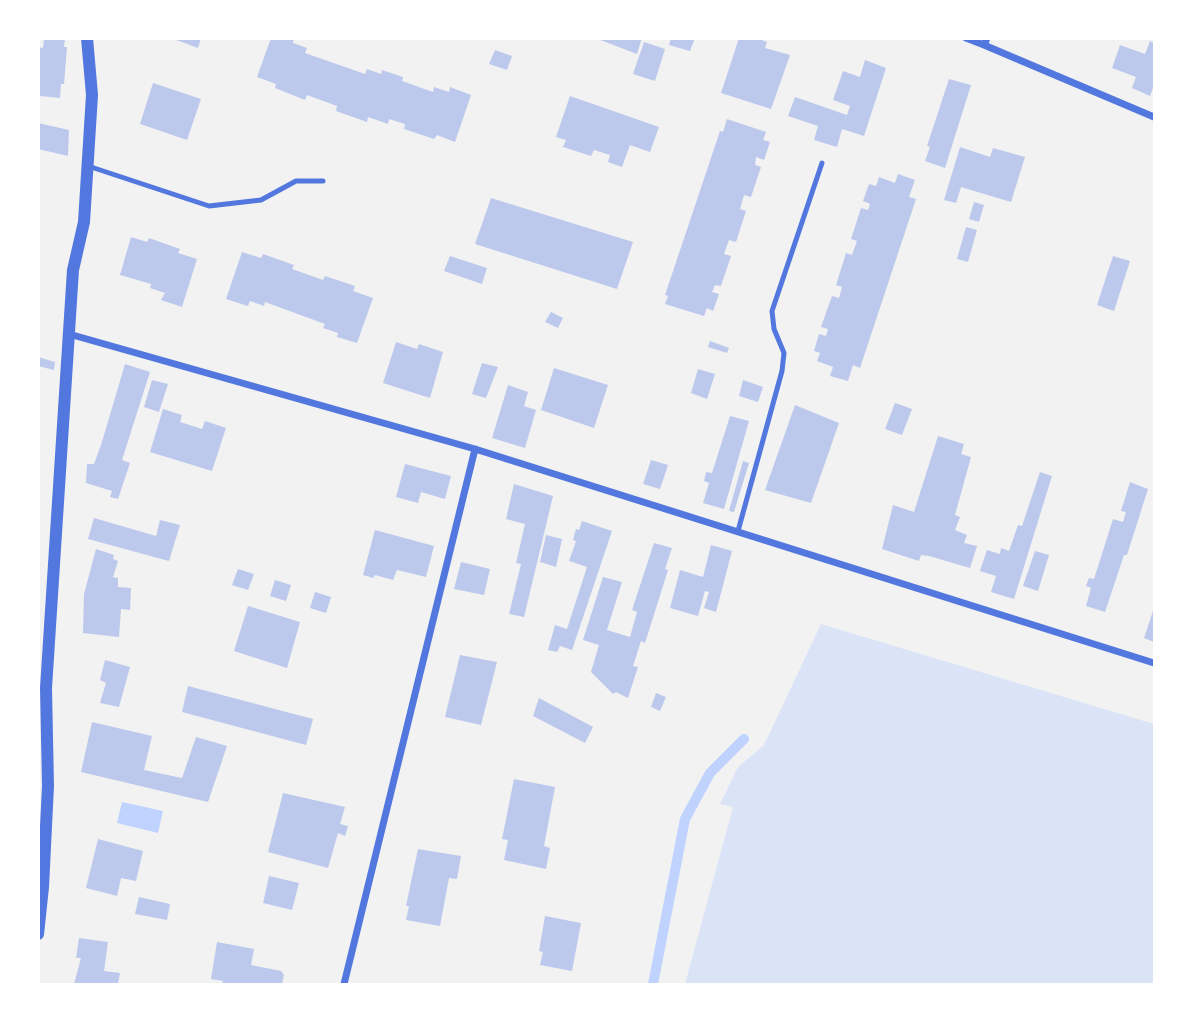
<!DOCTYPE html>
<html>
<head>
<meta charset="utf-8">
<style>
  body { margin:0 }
  #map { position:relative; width:1193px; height:1023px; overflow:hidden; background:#f2f2f2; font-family:Mulish,sans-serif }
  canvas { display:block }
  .frame { position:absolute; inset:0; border:40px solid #fff; pointer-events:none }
</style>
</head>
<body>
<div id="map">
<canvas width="1193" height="1023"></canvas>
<div class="frame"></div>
</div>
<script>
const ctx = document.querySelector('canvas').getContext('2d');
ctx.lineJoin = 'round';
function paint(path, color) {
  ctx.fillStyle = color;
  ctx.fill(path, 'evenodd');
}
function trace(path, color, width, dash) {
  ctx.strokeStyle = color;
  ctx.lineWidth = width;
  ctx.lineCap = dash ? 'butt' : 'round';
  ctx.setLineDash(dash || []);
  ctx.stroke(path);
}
const green = new Path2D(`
  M821 624 1154 724V984H685L733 807 720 804 738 767 764 745Z`);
const water = new Path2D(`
  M122 802 163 811 158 833 117 823Z`);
const stream = new Path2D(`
  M653 984 685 819 710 773 744 739`);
const building = new Path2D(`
  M44 38H65L64 47H67L64 84H61L60 98 40 96 38 47 43 48Z
  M171 38H201L198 48Z
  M271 38H294L293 43 307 48 305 53 365 74 367 69 381 74 382 70 403 77 402 81 433 92 434 87 449 92 450 87 471 95 455 142 437 135 434 139 404 129 405 124 389 119 388 124 368 117 367 122 336 111 337 106 307 95 305 100 275 88 276 84 257 77Z
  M595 38H642L637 54Z
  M671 38H695L690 51 669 45Z
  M739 38H757L767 42 765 48 790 55 771 109 721 93Z
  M1150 41 1154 43V85L1150 96 1132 88 1136 77 1112 68 1120 45 1145 54Z
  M644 42 665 49 655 81 633 74Z
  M495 50 512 56 507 70 489 64Z
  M865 60 886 68 864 136 842 129 837 147 814 140 818 126 788 116 795 97 847 115 850 106 833 100 843 71 860 77Z
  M949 79 971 85 945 168 925 161 930 147 927 146Z
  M153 83 201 99 187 140 140 124Z
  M570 96 659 127 650 152 630 145 622 167 608 162 610 155 594 150 591 156 563 147 566 140 556 137Z
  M727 119 766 132 763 140 770 142 764 160 756 157 755 165 761 167 751 197 744 195 740 209 746 211 736 242 729 240 724 254 731 256 721 286 715 285 712 292 719 294 713 311 707 308 704 316 665 304 668 296 665 295 720 131 723 132Z
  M38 123 69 130 68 156 38 149Z
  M960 147 990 157 993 148 1025 157 1011 202 961 187 956 203 944 200Z
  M898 174 915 180 909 197 916 199 860 368 853 365 848 381 830 376 833 367 817 361 820 353 814 351 819 334 826 336 828 329 821 327 832 296 839 298 842 287 836 285 846 253 852 255 857 241 851 239 861 208 868 210 870 204 863 201 869 184 876 186 879 177 895 183Z
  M491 198 633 242 617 289 475 244Z
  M974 202 984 205 979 222 969 219Z
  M966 227 977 230 968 262 957 259Z
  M131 237 147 242 149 238 180 249 178 253 197 259 182 307 161 300 165 293 150 288 151 284 120 275Z
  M242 252 261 258 263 254 294 265 292 269 323 280 325 276 355 286 353 291 373 298 357 343 337 337 338 333 323 328 325 324 265 302 264 306 250 301 248 306 226 299Z
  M450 256 487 268 482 284 444 271Z
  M1113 256 1130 261 1114 311 1097 305Z
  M551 312 563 318 558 328 545 322Z
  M710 341 729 348 727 353 708 347Z
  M396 342 417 349 419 344 443 352 430 398 383 383Z
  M38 357 55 362 54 370 38 366Z
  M482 363 498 367 486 398 472 394Z
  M125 364 150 372 122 460 130 463 118 499 110 497 112 491 86 483 87 464H94L101 445Z
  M554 368 608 385 594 428 541 410Z
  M698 369 715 374 707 399 691 393Z
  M152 380 168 384 159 412 144 407Z
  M743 380 763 387 758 402 739 396Z
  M508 385 528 392 524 406 536 410 525 448 492 438Z
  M895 403 912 409 902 435 885 429Z
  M795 405 839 423 811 503 765 490Z
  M163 409 182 415 180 422 202 429 205 421 226 428 212 471 150 452Z
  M730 416 749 421 724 509 703 503 709 483 704 481 706 472 712 473Z
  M938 436 964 444 961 454 971 457 955 515 960 517 955 530 967 535 964 543 977 546 970 568 929 556 921 555 919 561 882 549 893 505 914 512Z
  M651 460 668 465 660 489 643 484Z
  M743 461 749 463 734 512 729 511Z
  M405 464 451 476 445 499 421 492 418 503 396 497Z
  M1040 472 1052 476 1014 599 991 592 996 576 980 571 987 550 1000 554 1001 548 1009 551 1018 525 1022 526Z
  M1130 482 1148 489 1127 555H1124L1105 612 1086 606 1091 588 1086 586 1089 578 1094 579 1113 519 1123 522 1126 512 1121 511Z
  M514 484 553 496 524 617 509 614 521 564 516 563 525 524 506 519Z
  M94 518 156 536 160 520 180 525 169 561 88 539Z
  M582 521 612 531 572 650 560 646 557 652 548 650 555 625 567 629 587 567 569 561 576 541 573 540 576 529 579 530Z
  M375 530 434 546 426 577 397 570 393 580 375 575 373 578 363 575Z
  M546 535 562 539 556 567 540 562Z
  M654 543 672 548 665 569 668 570 645 643 641 641 633 666 638 667 628 698 616 692 613 694 591 672 599 645 583 640 603 577 622 582 607 630 630 637 637 612 632 610Z
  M711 545 732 551 716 612 704 608 709 592 705 591 698 616 670 608 680 570 703 577Z
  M96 549 114 555 113 559 118 561 113 577 118 578V587L131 588 130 610 121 609 119 637 83 633 84 594Z
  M1035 551 1049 555 1038 591 1023 586Z
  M461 562 490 569 484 595 454 589Z
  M238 569 254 574 248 590 232 585Z
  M275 580 291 585 286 601 270 596Z
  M315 592 331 597 326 613 310 608Z
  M248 606 300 622 287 668 234 651Z
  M1154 608V642L1144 638Z
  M460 655 497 662 481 725 445 717Z
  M105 660 130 667 119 707 100 703 106 683 100 680Z
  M188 686 313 719 306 745 182 712Z
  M656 693 666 697 660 711 651 707Z
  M539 698 593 727 585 743 533 716Z
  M92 722 152 736 144 770 182 778 196 737 227 746 208 802 81 772Z
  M514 779 555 787 544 846 550 848 546 869 504 860 508 840 502 839Z
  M283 793 345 807 340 824 348 826 345 836 338 833 328 868 268 852Z
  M98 839 143 851 136 881 121 878 117 896 86 888Z
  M418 849 461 856 457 879 449 878 440 926 406 920 409 906H406Z
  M269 876 299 883 292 910 263 903Z
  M139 897 170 904 167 920 135 914Z
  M545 916 581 923 572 971 540 965 543 952 539 951Z
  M79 938 108 942 104 971 120 973 118 984H74L81 958H76Z
  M217 942 254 949 251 965 281 971 284 975 282 984H222L223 981 211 979Z`);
const service = new Path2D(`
  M88 166 209 206 261 200 296 181H323
  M738 531 782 371 784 353 774 329 772 311 822 163`);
const minor = new Path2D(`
  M966 38 984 45
  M987 38 984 45 1154 117
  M69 334 475 449 1154 663
  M344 984 475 449`);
const tertiary = new Path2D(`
  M38 934 43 887 48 786 46 688 73 270 84 222 92 95 87 38`);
paint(green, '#dbe4f7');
paint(water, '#bfd3fe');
trace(stream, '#bfd3fe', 10);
paint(building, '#bdc9ec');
trace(service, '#5277de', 5);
trace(minor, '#5277de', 7);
trace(tertiary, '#5277de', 12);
</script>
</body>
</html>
